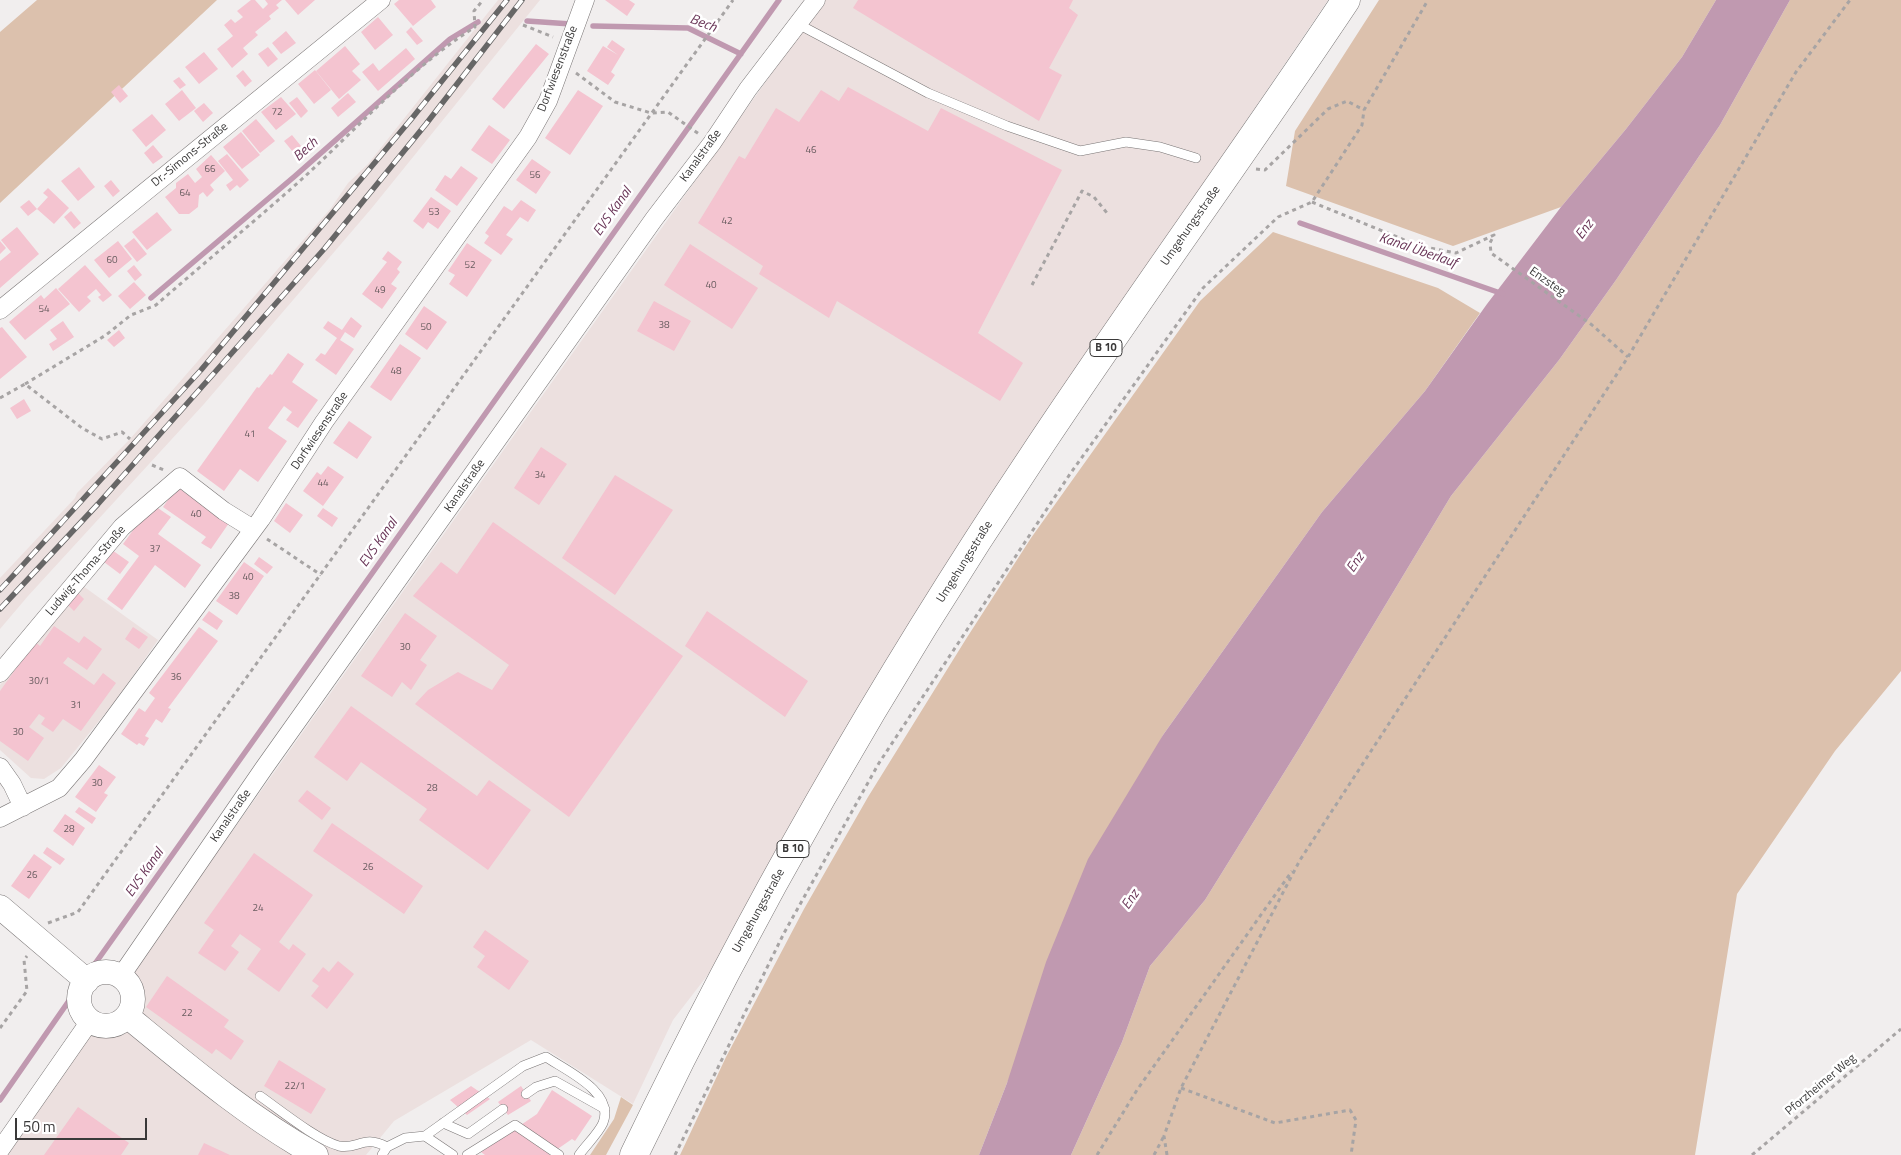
<!DOCTYPE html>
<html>
<head>
<meta charset="utf-8">
<style>
  body { margin:0 }
  #map { position:relative; width:1901px; height:1155px; overflow:hidden; background:#f1eeee; font-family:"Titillium Web",sans-serif }
  canvas { display:block }
  .scale { position:absolute; left:15px; top:1118px; width:132px; height:22px; box-sizing:border-box; border:2px solid #3a3939; border-top:0; padding-left:6px; font-size:15px; line-height:18px; white-space:nowrap; color:#3a3939; -webkit-text-stroke:4px #fff; paint-order:stroke }
</style>
</head>
<body>
<div id="map">
<canvas width="1901" height="1155"></canvas>
<div class="scale">50 m</div>
</div>
<script>
const ctx = document.querySelector('canvas').getContext('2d');
ctx.lineJoin = 'round';
function paint(path, color) {
  ctx.fillStyle = color;
  ctx.fill(path, 'evenodd');
}
function trace(path, color, width, dash) {
  ctx.strokeStyle = color;
  ctx.lineWidth = width;
  ctx.lineCap = dash ? 'butt' : 'round';
  ctx.setLineDash(dash || []);
  ctx.stroke(path);
}
function label(font, color, halo, rows, align = 'center') {
  ctx.font = font + ' "Titillium Web",sans-serif';
  ctx.lineWidth = 5;
  ctx.setLineDash([]);
  ctx.textBaseline = 'middle';
  ctx.strokeStyle = halo;
  ctx.fillStyle = color;
  for (const [text, x, y, turn = 0] of rows) {
    ctx.save();
    ctx.translate(x, y);
    ctx.rotate((+turn || 0) * Math.PI / 180);
    ctx.textAlign = isNaN(turn) ? turn : align;
    if (halo) ctx.strokeText(text, 0, 0);
    ctx.fillText(text, 0, 0);
    ctx.restore();
  }
}
const built = new Path2D(`
  M498 0H540L371 209 204 404 28 596 0 629V578L75 498 77 493 130 439 331 208 348 183 368 164Z
  M824 0H1328L1066 387 821 775 710 972 673 1020 633 1104 531 1040 394 1121 366 1155H6L93 1031 110 1030 124 1025 136 1012 140 996 138 981 132 972Z
  M83 586 158 640 116 700 61 768 44 779 31 778 0 750V685Z`);
const green = new Path2D(`
  M37 0H217L0 203V32Z
  M1379 0H1716L1682 57 1626 129 1561 207 1453 246 1286 186 1295 131Z
  M1790 0H1901V671L1835 751 1737 894 1695 1155H1071L1122 1042 1150 966 1205 900 1300 747 1451 496 1559 360 1616 280 1720 125Z
  M1273 232 1438 288 1480 313 1425 391 1322 512 1163 735 1007 1083 979 1155H680L726 1057 804 909 868 797 966 639 1031 538 1200 301Z
  M621 1097 633 1105 606 1155H590L614 1119Z`);
const water = new Path2D(`
  M1716 0H1790L1720 125 1616 280 1559 360 1451 496 1300 747 1205 900 1150 966 1122 1042 1071 1155H979L1007 1083 1046 962 1088 859 1163 735 1322 512 1425 391 1487 304 1561 207 1626 129 1682 57Z`);
const stream = new Path2D(`
  M527 21 571 24
  M593 26 688 28 741 54
  M1300 223 1503 294
  M151 298 295 176 450 39 478 22
  M87 975 779 0
  M0 1100 82 982`);
const building = new Path2D(`
  M251 0H255L263 9 268 4 265 0H282L276 5 279 8 269 16 271 19 255 32 258 35 243 48 248 54 232 68 217 49 233 36 224 25 231 19 235 23 243 17 237 11Z
  M285 0H315L298 15Z
  M399 0H431L436 7 413 26 394 4Z
  M605 0H629L635 4 627 16Z
  M858 0H1073L1069 8 1078 15 1049 68 1062 75 1039 121 853 8Z
  M378 17 393 35 375 50 361 32Z
  M411 27 423 41 417 45 406 32Z
  M286 31 296 43 281 54 272 43Z
  M612 40 625 49 611 72 615 75 608 85 587 71 603 46 618 55 607 47Z
  M536 44 549 54 504 109 492 99Z
  M345 46 360 64 352 71 361 80 339 99 316 71Z
  M268 47 278 59 268 67 258 54Z
  M406 48 415 59 378 91 362 72 373 63 379 71Z
  M204 52 218 69 199 84 185 67Z
  M243 70 252 81 245 87 236 76Z
  M315 70 331 90 314 104 298 84Z
  M179 77 186 85 180 89 173 81Z
  M119 85 128 96 120 103 111 92Z
  M848 87 928 131 941 108 1062 170 978 333 1023 363 1000 401 837 301 829 318 759 274 763 266 698 223 739 156 745 159 776 108 799 122 821 90 839 101Z
  M182 90 196 108 179 121 165 104Z
  M578 90 603 106 570 155 545 138Z
  M348 93 356 102 338 117 331 108Z
  M281 97 296 114 276 130 261 112Z
  M297 97 308 111 301 118 289 103Z
  M204 103 213 113 203 122 194 111Z
  M152 114 166 130 146 147 132 130Z
  M256 119 275 141 260 153 242 131Z
  M489 125 510 140 492 164 471 150Z
  M241 132 260 155 242 169 223 147Z
  M292 135 301 146 293 152 284 141Z
  M153 145 163 157 153 164 144 153Z
  M227 154 249 180 240 188 237 185 230 191 226 185 233 180 218 161Z
  M211 155 225 171 210 185 214 190 207 197 203 192 199 195 198 207 189 214H179L165 197 176 188V183L188 174 195 183 202 177 196 169Z
  M532 159 551 172 536 194 516 180Z
  M461 166 478 178 457 206 435 190 445 175 451 179Z
  M79 167 95 187 78 201 61 181Z
  M111 180 120 191 113 197 104 186Z
  M48 188 69 208 54 224 37 209 48 197 43 193Z
  M431 197 451 211 438 229 428 222 423 229 413 221Z
  M29 200 37 209 28 216 20 207Z
  M521 200 536 210 528 222 520 217 506 235 513 239 501 255 484 243 489 236 485 233 504 206 512 211Z
  M71 211 81 223 74 229 64 217Z
  M157 212 172 230 147 250 132 232Z
  M17 227 39 254 0 288V261L11 252 1 240Z
  M134 238 147 254 137 262 124 246Z
  M0 241 6 248 0 254Z
  M118 241 132 259 109 278 94 260Z
  M467 243 492 260 467 297 449 284 455 275 448 271Z
  M690 244 758 288 732 329 664 285Z
  M388 251 402 262 397 269 400 272 391 284 397 288 382 309 362 294 387 262 382 259Z
  M85 265 112 295 103 302 98 297 101 295 96 289 87 297 91 301 79 312 58 289Z
  M134 265 142 275 135 281 127 271Z
  M134 282 146 295 130 309 118 296Z
  M56 288 70 304 25 340 9 322 41 295 44 299Z
  M654 301 691 321 674 351 637 331Z
  M424 306 447 322 427 350 405 334Z
  M351 317 362 326 354 338 345 332 340 340 354 349 336 375 315 360 321 353 325 355 337 338 323 328 328 321 342 330Z
  M63 321 74 337 53 351 49 344 57 339 50 330Z
  M2 327 27 357 0 379V328Z
  M119 330 125 338 114 347 107 340Z
  M400 344 421 358 391 401 370 387Z
  M288 353 304 364 292 382 318 400 298 428 286 420 292 412 284 406 268 428 287 441 258 482 240 469 224 491 197 471 257 387 259 388 270 374 272 375Z
  M24 399 31 411 17 419 10 408Z
  M349 421 372 437 357 459 333 443Z
  M541 447 567 464 539 505 514 488Z
  M328 466 344 477 323 506 303 491 317 472 321 475Z
  M615 475 673 510 615 595 562 558Z
  M177 487 229 523 211 549 201 543 206 537 163 507Z
  M286 503 303 515 290 533 274 521Z
  M152 504 171 517 158 534 201 565 185 588 155 565 122 610 107 599 139 556 123 544Z
  M323 508 338 518 332 527 317 516Z
  M493 522 683 656 569 817 415 704 428 690 458 672 492 690 509 665 413 596 441 562 457 574Z
  M112 550 129 562 120 574 104 562Z
  M259 557 273 567 267 574 254 564Z
  M244 562 264 576 237 615 216 601Z
  M78 593 84 599 74 611 68 605Z
  M209 611 223 621 217 630 202 620Z
  M707 611 808 681 785 717 685 646Z
  M405 613 437 636 420 660 427 665 411 690 402 682 392 697 361 676Z
  M54 626 79 643 84 636 102 649 87 670 68 657 63 663 94 685 103 673 116 683 81 731 63 719 53 732 41 724 45 718 39 714 29 727 44 738 28 761 0 741V691L35 642 40 646Z
  M133 627 148 637 139 649 125 639Z
  M199 627 218 641 168 708 171 709 162 723 156 719 145 736 149 738 144 746 139 743 137 745 121 734 139 708 145 712 155 698 149 693Z
  M351 706 477 796 489 780 531 810 488 870 419 820 427 809 361 762 347 781 314 757Z
  M99 765 116 777 104 793 108 795 96 812 75 797Z
  M307 790 331 808 322 820 298 801Z
  M79 807 96 818 92 824 75 812Z
  M65 814 85 828 73 846 53 831Z
  M332 823 423 886 404 914 313 851Z
  M47 847 65 859 60 865 43 853Z
  M254 853 313 895 279 942 289 950 293 944 306 954 279 992 247 969 261 949 240 934 231 946 239 952 225 971 198 953 214 930 204 923Z
  M34 854 52 867 29 899 11 886Z
  M485 930 529 961 509 990 477 967 485 956 473 947Z
  M338 961 354 974 327 1009 311 996 319 986 312 981 323 967 329 972Z
  M167 976 229 1020 224 1027 244 1041 231 1060 216 1049 212 1054 146 1007Z
  M279 1060 326 1089 311 1114 264 1086Z
  M471 1086 490 1099 467 1115 450 1100Z
  M521 1086 531 1101 508 1115 498 1102Z
  M552 1090 592 1116 575 1141 572 1139 549 1155H485L481 1152 537 1114Z
  M78 1107 129 1143 121 1155H44Z
  M204 1143 230 1155H198Z`);
const path = new Path2D(`
  M523 25 553 37
  M576 73 615 102 651 113 668 112 699 134
  M1256 169 1265 170 1328 109 1347 101 1364 110
  M1312 202 1419 246 1456 253 1494 235 1490 243 1491 253 1592 325 1628 357
  M1032 285 1082 191 1094 197 1107 213
  M25 384 106 335 131 315 156 305C204 263 254 222 302 179 359 127 410 68 475 27L474 11 483 0
  M0 398 25 384 82 428 102 439 122 432 130 439
  M152 465 164 470
  M267 539 321 575
  M48 923 78 912 733 0
  M0 1028 27 991 24 960 27 956
  M1181 1088 1275 1123 1350 1110 1356 1120 1351 1155
  M675 1155 784 933 879 763 1070 474 1203 288 1278 217 1312 202 1362 125 1364 110 1428 0
  M1097 1155 1137 1090 1292 871
  M1154 1155 1164 1136
  M1167 1155 1164 1136 1181 1088 1300 860 1628 357 1796 72 1850 0
  M1752 1155 1901 1029`);
const lane = new Path2D(`
  M798 24 928 93 1007 126 1080 151 1126 142 1160 147 1196 158
  M526 1094 536 1087 555 1081 605 1109
  M260 1096C280 1110 317 1140 339 1146 358 1150 363 1134 387 1147L382 1155
  M443 1123 468 1134 503 1109
  M425 1136 453 1155
  M387 1147 405 1138 425 1136 523 1066 546 1057C567 1071 615 1092 603 1123 598 1134 586 1145 579 1155
  M467 1155 515 1125 559 1155`);
const street = new Path2D(`
  M0 310 381 0
  M0 673 122 527 180 477 224 511 253 529
  M0 767 12 784 23 807
  M0 818 59 788 83 760 261 519 324 422 528 137 548 101 585 0
  M121 976 264 768 654 219 712 143 748 89 816 0
  M0 1150 90 1021`);
const secondary = new Path2D(`
  M0 907 87 981
  M79 999a27 27 0 1 1 54 0a27 27 0 1 1-54 0Z
  M127 1016C188 1066 248 1117 316 1155`);
const primary = new Path2D(`
  M634 1155C750 913 884 679 1033 456 1135 302 1244 153 1346 0`);
const rail = new Path2D(`
  M0 590 201 370 413 117 507 0
  M0 609 98 504 325 248 426 124 522 0`);
const numberNames = [
  ["72",277,113],
  ["46",811,151],
  ["66",210,170],
  ["56",535,176],
  ["64",185,194],
  ["53",434,213],
  ["42",727,222],
  ["60",112,261],
  ["52",470,266],
  ["40",711,286],
  ["49",380,291],
  ["54",44,310],
  ["38",664,326],
  ["50",426,328],
  ["48",396,372],
  ["41",250,435],
  ["34",540,476],
  ["44",323,484],
  ["40",196,515],
  ["37",155,550],
  ["40",248,578],
  ["38",234,597],
  ["30",405,648],
  ["36",176,678],
  ["30/1",39,682],
  ["31",76,706],
  ["30",18,733],
  ["30",97,784],
  ["28",432,789],
  ["28",69,830],
  ["26",368,868],
  ["26",32,876],
  ["24",258,909],
  ["22",187,1014],
  ["22/1",295,1087]
];
const shields = [
  [1106,348,32],
  [793,849,32]
];
const shieldNames = [
  ["B 10",1106,348],
  ["B 10",793,849]
];
const streetNames = [
  ["Dorfwiesenstraße",558,69,-69],
  ["Dr.-Simons-Straße",190,155,-39],
  ["Kanalstraße",701,156,-54],
  ["Umgehungsstraße",1191,226,-55],
  ["Enzsteg",1547,282,35],
  ["Dorfwiesenstraße",320,431,-56],
  ["Kanalstraße",465,486,-55],
  ["Umgehungsstraße",965,562,-58],
  ["Ludwig-Thoma-Straße",86,571,-49],
  ["Kanalstraße",231,816,-55],
  ["Umgehungsstraße",759,911,-61],
  ["Pforzheimer Weg",1821,1085,-40]
];
const waterNames = [
  ["Bech",703,24,21],
  ["Bech",306,150,-42],
  ["EVS Kanal",613,212,-55],
  ["Enz",1585,230,-53],
  ["Kanal Überlauf",1418,251,19],
  ["EVS Kanal",379,543,-55],
  ["Enz",1356,563,-56],
  ["EVS Kanal",145,873,-55],
  ["Enz",1131,900,-56]
];
paint(built, '#ece0df');
paint(green, '#dcc1ad');
paint(water, '#c099b0');
trace(stream, '#c099b0', 5.5);
paint(building, '#f4c4d0');
trace(lane, '#797575', 10);
trace(street, '#797575', 19);
trace(secondary, '#797575', 25);
trace(primary, '#797575', 29);
trace(path, '#a7a4a4', 3, [4, 4]);
trace(lane, '#fff', 9);
trace(street, '#fff', 18);
trace(secondary, '#fff', 24);
trace(primary, '#fff', 28);
trace(rail, '#676666', 5.5);
trace(rail, '#fff', 4, [11]);
label('10px', '#685c5f', null, numberNames);
for (const [x, y, w] of shields) {
  const box = new Path2D();
  box.roundRect(x - w / 2, y - 8.5, w, 17, 4);
  ctx.fillStyle = '#fff';
  ctx.fill(box);
  trace(box, '#3a3939', 1);
}
label('bold 11px', '#3a3939', null, shieldNames);
label('12px', '#3a3939', '#fff', streetNames);
label('italic 14px', '#693557', '#fff', waterNames);
</script>
</body>
</html>
